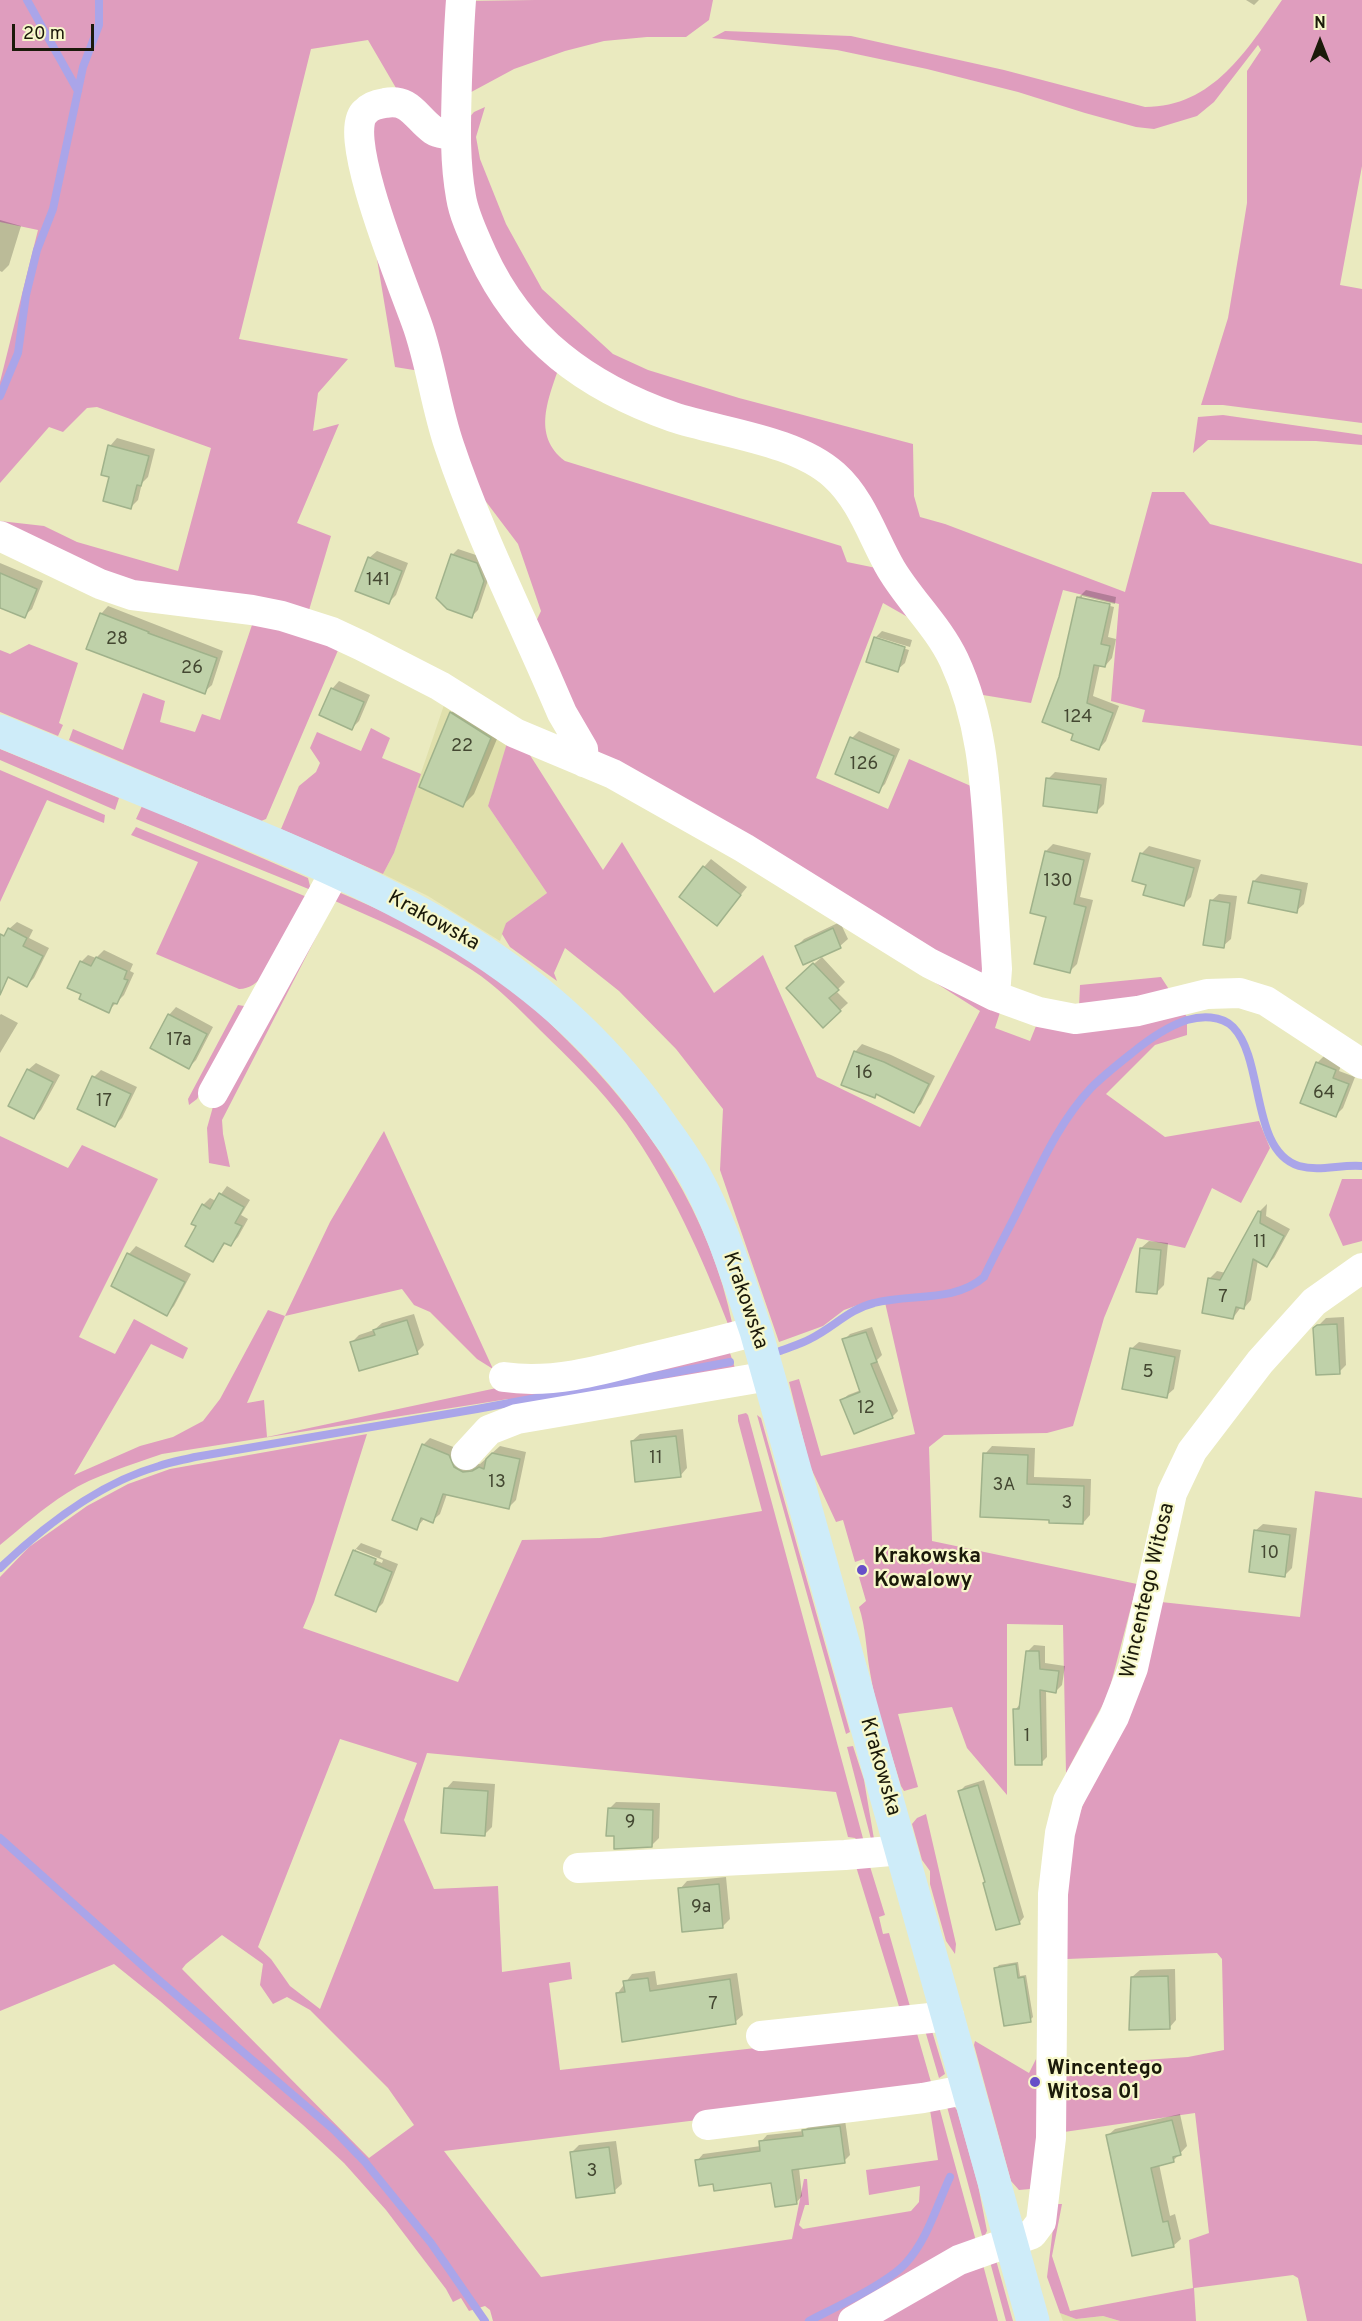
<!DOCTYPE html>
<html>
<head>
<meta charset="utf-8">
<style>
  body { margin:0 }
  #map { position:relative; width:1362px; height:2321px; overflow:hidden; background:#eaeabf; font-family:Overpass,sans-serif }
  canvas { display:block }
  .north { position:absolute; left:1290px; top:12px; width:60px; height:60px; -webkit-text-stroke:4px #f7f8cb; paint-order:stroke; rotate:0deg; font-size:16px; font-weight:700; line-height:24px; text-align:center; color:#1b1a0a }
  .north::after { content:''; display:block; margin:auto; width:21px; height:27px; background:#1b1a0a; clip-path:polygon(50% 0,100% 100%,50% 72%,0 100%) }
  .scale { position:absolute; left:12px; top:24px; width:82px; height:27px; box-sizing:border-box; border:3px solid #1b1a0a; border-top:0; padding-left:8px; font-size:18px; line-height:21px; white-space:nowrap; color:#1b1a0a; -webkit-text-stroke:4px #f7f8cb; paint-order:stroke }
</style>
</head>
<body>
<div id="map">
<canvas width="1362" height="2321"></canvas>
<div class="north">N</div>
<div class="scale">20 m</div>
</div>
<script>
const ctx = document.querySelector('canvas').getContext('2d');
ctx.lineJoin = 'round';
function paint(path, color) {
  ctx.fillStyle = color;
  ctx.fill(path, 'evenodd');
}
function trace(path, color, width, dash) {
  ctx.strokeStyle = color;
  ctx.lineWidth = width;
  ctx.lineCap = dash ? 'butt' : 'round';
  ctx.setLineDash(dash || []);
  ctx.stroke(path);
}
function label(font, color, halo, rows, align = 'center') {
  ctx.font = font + ' Overpass,sans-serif';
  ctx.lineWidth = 4.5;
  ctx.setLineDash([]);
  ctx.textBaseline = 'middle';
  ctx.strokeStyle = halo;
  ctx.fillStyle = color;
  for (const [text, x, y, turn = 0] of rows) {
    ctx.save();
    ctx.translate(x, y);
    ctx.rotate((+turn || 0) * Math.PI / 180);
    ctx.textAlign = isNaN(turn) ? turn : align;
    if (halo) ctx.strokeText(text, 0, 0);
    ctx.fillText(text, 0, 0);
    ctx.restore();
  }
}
const built = new Path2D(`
  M445 702 509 740 488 806 547 893 506 923 500 941 428 896 383 874 394 853Z
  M1060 2313 1076 2319 1103 2316 1120 2321H1063Z`);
const green = new Path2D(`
  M0 0H454L450 130 396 88 368 40 311 49 239 339 348 359 318 393 313 431 339 424 297 523 331 536 307 617 172 597 0 531V521L44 526 77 542 178 571 211 448 97 407 87 408 63 432 49 427 0 483V382L38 230 0 222Z
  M535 0H713L709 20 686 37H647L604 41 565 51 514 69 462 97 466 1Z
  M1282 0H1362V166L1340 285 1362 289V423L1223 405H1201L1228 318 1242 234 1247 203V71L1261 50 1258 45 1214 102 1197 116 1154 129 1136 127 1085 113 1018 92 927 69 837 50 712 38 725 31 851 36 1004 70 1145 107C1213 107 1247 50 1282 0Z
  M386 106 440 136 454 184 560 364C549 398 531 435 565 461L841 546 847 562 886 570 927 628 883 603 816 778 888 809 909 759 980 790 984 984 592 748 533 628 541 611 518 544 487 503 471 486 364 120Z
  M485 107 476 137 480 159 506 224 542 289 613 354 648 370 739 398 913 444 914 496 920 517 945 524 1125 592 1152 492H1184L1210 524 1362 564V746L1142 722 1145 710 1111 701 1119 604 1063 590 1031 703 983 695 975 697 843 475 624 391 537 328 471 216 466 121 474 112Z
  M371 223 420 371 395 367Z
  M1223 415 1362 435V445L1316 441 1208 440 1193 453 1198 417Z
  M255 616 339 648 266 819 261 821 69 740 73 729 123 750 143 693 165 701 160 722 195 732 202 714 220 720Z
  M29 644 78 663 59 723 63 725 58 736 0 712V650L10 654Z
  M371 728 390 738 382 758 421 774 394 853 383 874 281 829 299 786 316 772 320 763 310 748 317 732 361 751Z
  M507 743 528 752 603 870 622 842 714 993 763 955 817 1077 920 1127 980 1011 920 973 1002 1006 995 1028 1030 1041 1038 1021 1185 1014 1187 1017V1035L1155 1045 1106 1094 1165 1137 1259 1121 1270 1148 1241 1203 1212 1188 1185 1248 1137 1238 1104 1318 1073 1426 1047 1433 944 1435 929 1447 932 1541 1137 1584 1108 1695 1066 1773 1063 1625 1007 1624V1795L967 1748 952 1707 898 1714 918 1787 904 1791 901 1786C890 1748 876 1710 870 1672 866 1650 866 1628 859 1607L866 1601 859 1577 868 1572 864 1559 855 1562 843 1520 836 1522 810 1466 789 1382 799 1379 821 1456 915 1434 884 1298 866 1302 844 1310 823 1326 779 1342 720 1170 723 1109 676 1049 619 991 565 948 554 973 557 981 510 947 502 934 506 923 547 893 488 806Z
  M0 749 119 798 115 810 0 760Z
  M0 770 105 815 104 823 47 800 0 902Z
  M142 806 308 878 311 890 136 819Z
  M136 827 307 897 265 975C257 982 250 989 239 989L156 954 198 862 131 835Z
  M336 891C389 913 441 939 488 972 517 991 543 1016 567 1040 647 1119 711 1215 733 1327L730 1329C702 1257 671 1186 626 1123 601 1089 570 1059 540 1030 519 1009 497 986 472 970 427 940 375 919 326 897Z
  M330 910 222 1120 223 1134 230 1167 209 1163 207 1128 214 1103Z
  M1161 977 1172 994 1079 1008 1080 985Z
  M238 1005 244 1006 246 1012 197 1099 189 1105 188 1099Z
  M384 1131 493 1369 477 1359 430 1312 414 1305 402 1289 285 1316 247 1403 264 1400 267 1437 506 1386 727 1344 737 1374 511 1409 508 1399 162 1454C131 1465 95 1475 67 1493 43 1508 22 1527 0 1545V1136L68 1168 82 1145 158 1179 79 1337 115 1354 134 1319 188 1348 183 1359 151 1344 74 1475 140 1446 173 1437 203 1421 220 1399 268 1310 285 1316 330 1222Z
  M1342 1179H1362V1241L1343 1246 1329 1215Z
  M746 1413 748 1415 864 1842 860 1843 855 1838 848 1837 836 1792 427 1753 404 1820 434 1889 498 1886 502 1972 570 1962 572 1979 549 1983 560 2070 916 2030 931 2082 706 2119 444 2151 541 2277 792 2239 804 2179H807L809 2205H805L799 2225 803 2229 911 2211 919 2202 920 2186 869 2195 866 2170 938 2160 930 2110 938 2103 976 2241 845 2321H493L490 2310 485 2306 469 2311 461 2298 453 2302 446 2289 386 2210 344 2163 303 2125 160 2001 114 1964 0 2011V1577L29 1547 87 1506 128 1484 170 1469 367 1434 314 1602 303 1628 458 1682 522 1540 600 1538 762 1511 738 1421V1415ZM340 1739 417 1763 320 2009 290 1986 271 1959 258 1947ZM222 1935 263 1964 260 1985 273 2004 287 1997 310 2010 388 2088 414 2125 369 2158 182 1969 186 1964Z
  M757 1415 761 1418 850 1732 846 1734Z
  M1315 1491 1362 1498V2321H1307L1298 2278 1293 2275 1194 2288 1196 2321H1120L1103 2316 1076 2319 1060 2313 1047 2277 1056 2204H1062L1052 2256 1070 2311 1193 2288 1189 2240 1209 2233 1195 2113 1064 2132 1058 2065H1071L1188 2057 1224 2050 1222 1959 1217 1953 1067 1959 1066 1888 1074 1828 1161 1602 1300 1617Z
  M853 1746 864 1780 874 1839H871L847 1747Z
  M926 1814 956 1944 955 1954 946 1941 930 1884V1871L922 1860 912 1824 917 1818Z
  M854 1860H868L885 1915 879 1917 883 1934 889 1933 911 2010 901 2013Z
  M924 2027 932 2031 945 2074 939 2078Z
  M975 2041 1029 2073 1036 2059 1039 2147 1030 2189 1019 2190 1011 2181 974 2045Z
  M946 2103 953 2105 957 2110 978 2185 987 2231 983 2239Z
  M989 2258 996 2260 1013 2321H1006Z
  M982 2261 998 2321H870Z`);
const shadow = new Path2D(`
  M1246 0H1259L1254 5Z
  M0 220 21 226 9 265 2 272 0 271Z
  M117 438 155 449 148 477 142 483 138 500 131 507 111 476 110 446Z
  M458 549 482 557 490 574 478 610 472 616 452 555Z
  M377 551 408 563 396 595 389 602 369 558Z
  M0 563 43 581 32 609 24 616 0 606Z
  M1086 590 1116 597 1115 604 1082 596V599L1114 607 1108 637 1116 639 1112 658 1105 666 1100 664 1093 696 1119 706 1106 741 1099 749 1075 733 1061 677 1078 598Z
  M108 606 223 651 212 685 204 692 101 614Z
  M882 631 912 640 910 647 877 637V640L909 650 905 663 897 670 875 638Z
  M339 681 370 695 359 721 352 728 332 689Z
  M462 702 502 727 474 794 463 805 451 713Z
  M859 731 900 749 885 784 878 791 852 738Z
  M1055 772 1107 778 1104 804 1097 811 1048 779Z
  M1053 844 1091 853 1080 897 1093 900 1077 964 1070 971 1048 915 1046 851Z
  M1149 846 1201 860 1191 897 1183 905 1148 884 1141 854Z
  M711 859 747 887 717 924 704 867Z
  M1261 874 1308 883 1304 904 1296 911 1254 881Z
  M1219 894 1237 896 1231 939 1223 946 1211 901Z
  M17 922 33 930 29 938 49 948 34 978 27 985 0 972V948L9 929Z
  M840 922 848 939 840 946H797L804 939Z
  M104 950 133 964 130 971 134 973 124 995 108 1011 83 994 81 962 88 955 96 958Z
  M822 957 845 982 836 991 848 1003 823 1026 795 980Z
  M176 1007 213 1027 196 1060 189 1067 169 1015Z
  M1 1014 18 1023 0 1053V1015Z
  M862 1044 891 1055 935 1076 921 1104 914 1111 877 1093 874 1096 855 1052Z
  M1325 1055 1342 1063 1339 1071 1355 1077 1343 1108 1336 1115 1317 1063Z
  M36 1063 60 1075 41 1110 34 1118 28 1070Z
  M101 1070 137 1087 122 1118 115 1125 94 1077Z
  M227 1186 250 1200 241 1215 248 1219 238 1237 231 1245 226 1242 213 1260 198 1226 203 1205 210 1198 216 1201Z
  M1267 1204 1266 1216 1290 1229 1274 1258 1267 1265 1258 1260 1251 1300 1244 1308 1241 1307 1233 1318 1210 1278 1217 1271 1226 1273 1259 1212Z
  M1149 1241 1168 1243 1164 1285 1157 1292 1141 1248Z
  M136 1246 191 1274 174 1306 167 1314 113 1286 129 1254Z
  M414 1314 424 1345 417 1352 352 1342 359 1335 374 1330 382 1323Z
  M1344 1317 1346 1365 1339 1372 1315 1329 1326 1318Z
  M872 1327 882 1355 877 1360 898 1411 892 1417 842 1400 848 1395 861 1390 844 1340 850 1334Z
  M1139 1342 1181 1350 1174 1389 1166 1396 1131 1349Z
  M683 1429 687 1468 680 1476 632 1441 640 1434Z
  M430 1438 456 1448 471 1465 480 1464 500 1446 526 1452 516 1500 509 1507 447 1494 440 1514 432 1521 425 1518 416 1528 423 1445Z
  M992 1446 1035 1448 1034 1477 1091 1479 1090 1515 1083 1523 1051 1519 985 1454Z
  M1263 1524 1297 1528 1292 1568 1285 1575 1255 1531Z
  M361 1543 382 1551 380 1557 398 1564 383 1603 376 1610 354 1551ZM356 1549 383 1560 382 1563 356 1552Z
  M1034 1645 1045 1646V1663L1065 1666 1062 1685 1056 1691 1046 1689 1047 1757 1041 1763 1015 1710 1021 1703 1028 1651Z
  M984 1780 1024 1917 1019 1923 986 1882 960 1791 965 1786Z
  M453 1781 495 1784 492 1827 484 1835 446 1789Z
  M616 1802 660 1803 659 1838 651 1846 609 1809Z
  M726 1877 730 1919 723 1926 680 1889 687 1881Z
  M1018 1962 1020 1976 1026 1975 1033 2017 1030 2020 996 1969 999 1965Z
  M1175 1969 1176 2020 1169 2028H1130L1132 1977 1140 1970Z
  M655 1971 657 1985 737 1973 743 2015 735 2022 617 1994 632 1974Z
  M1180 2114 1187 2146 1173 2161 1159 2164 1170 2216 1175 2214 1181 2239 1173 2246 1107 2136 1115 2129Z
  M845 2120 850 2155 844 2161 799 2168 802 2196 796 2203 773 2181 714 2183 697 2161 703 2154 761 2146V2142L767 2135 804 2131 810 2125Z
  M616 2141 622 2184 614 2191 572 2152 579 2145Z`);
const stream = new Path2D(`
  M27 0 78 91
  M0 396 18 353 26 295 37 250 53 209 83 67 99 25V0
  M780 1351C790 1347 801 1344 810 1339 833 1328 849 1309 874 1303 910 1293 954 1303 984 1277 995 1253 1009 1229 1021 1204 1041 1164 1060 1121 1091 1088 1104 1075 1118 1064 1132 1053 1149 1039 1166 1027 1187 1020 1201 1016 1221 1015 1233 1027 1265 1060 1250 1151 1299 1166 1320 1172 1341 1164 1362 1166
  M0 1568C44 1526 99 1483 159 1466 170 1462 183 1460 195 1457L477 1409 730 1362
  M0 1838 153 1975 334 2130 365 2162 431 2243 485 2321
  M809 2321C836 2307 886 2284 905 2264 927 2241 937 2205 950 2177`);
const building = new Path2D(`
  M108 445 149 456 141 486 137 485 131 509 103 501 109 477 101 475Z
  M451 554 477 563 484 581 472 618 447 609 436 598Z
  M368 557 402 571 389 604 355 591Z
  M0 573 37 589 25 618 0 608Z
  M1077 597 1110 604 1101 644 1110 646 1105 667 1094 665 1087 703 1113 713 1099 750 1071 740 1073 734 1042 722 1059 677Z
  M100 613 149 632 148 633 217 658 205 694 86 649Z
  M874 637 905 647 898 672 866 662Z
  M331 688 364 702 352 730 319 715Z
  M450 712 491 738 463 807 419 787Z
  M850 737 894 756 879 793 835 774Z
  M1046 778 1101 785 1097 813 1043 806Z
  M1045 851 1084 860 1074 904 1086 907 1070 973 1034 964 1046 917 1030 913Z
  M1140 853 1194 868 1184 906 1143 895 1146 885 1132 881Z
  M703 866 741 895 717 926 679 897Z
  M1253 881 1301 890 1297 913 1248 903Z
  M1210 900 1230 903 1224 948 1203 945Z
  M8 928 27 938 23 946 43 956 27 987 8 977 0 995V934L4 936Z
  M833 928 841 948 803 965 795 946Z
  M96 957 127 971 124 979 128 980 117 1004 113 1003 109 1013 79 999 81 994 67 988 80 961 91 966Z
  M813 963 839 990 829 998 841 1011 823 1028 786 988Z
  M168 1014 207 1034 189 1069 150 1048Z
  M854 1051 884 1062 929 1084 914 1113 876 1094 875 1098 841 1085Z
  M1316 1062 1336 1070 1333 1078 1349 1084 1336 1117 1300 1103Z
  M27 1069 53 1082 34 1119 8 1106Z
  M92 1076 131 1094 115 1127 77 1109Z
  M219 1193 244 1207 235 1223 242 1226 231 1246 224 1243 213 1262 185 1246 196 1226 191 1224 202 1204 210 1209Z
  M1258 1211 1261 1212 1260 1223 1284 1236 1267 1267 1253 1259 1244 1309 1236 1307 1233 1319 1202 1313 1208 1278 1220 1280Z
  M1140 1248 1161 1250 1157 1294 1136 1292Z
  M127 1253 185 1282 167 1316 111 1286Z
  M407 1320 418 1354 359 1371 350 1342 375 1335 373 1330Z
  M1337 1324 1340 1374 1316 1375 1313 1328 1317 1325Z
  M866 1332 877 1362 871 1364 893 1418 854 1434 840 1400 860 1392 842 1339Z
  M1130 1348 1175 1357 1167 1398 1122 1389Z
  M676 1436 681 1477 635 1482 631 1441Z
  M422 1444 449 1455 454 1467 463 1472 472 1471 479 1467 484 1469 486 1459 492 1453 520 1459 509 1509 443 1494 433 1523 421 1518 417 1530 392 1520Z
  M983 1453 1028 1455 1027 1484 1084 1486 1083 1524 1049 1523V1520L980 1517Z
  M1254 1530 1290 1535 1285 1577 1249 1572Z
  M353 1550 376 1559 374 1564 392 1572 376 1612 335 1595Z
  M1026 1651H1039L1040 1669 1059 1671 1056 1693 1040 1690 1042 1765H1015L1013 1709H1019Z
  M978 1785 1020 1924 996 1930 983 1883 985 1882 958 1791Z
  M444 1788 488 1791 485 1836 441 1833Z
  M608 1808 653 1810 652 1847 614 1849V1836H606Z
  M719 1884 723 1928 682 1932 678 1888Z
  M1016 1964 1018 1978 1024 1977 1031 2022 1004 2026 994 1968Z
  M1168 1976 1170 2029 1129 2030 1131 1977Z
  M648 1978 650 1991 730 1979 736 2024 622 2042 616 1993 625 1992 623 1981Z
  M1172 2120 1181 2155 1173 2157 1174 2162 1151 2168 1163 2222 1168 2221 1174 2247 1132 2256 1106 2135Z
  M840 2126 845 2163 792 2170 797 2204 775 2207 771 2183 714 2191 713 2184 699 2186 695 2160 760 2151 759 2141 803 2136 802 2130Z
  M609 2147 615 2193 576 2198 570 2152Z`);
const minor = new Path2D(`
  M461 0C459 27 458 53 457 80 456 119 454 158 461 197 464 216 474 236 482 254 521 339 587 387 673 417 722 433 795 440 834 475 862 500 873 538 891 569 910 601 938 626 954 660 981 718 985 778 989 840 992 883 994 926 997 969L995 996
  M455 134C448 134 439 134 433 130 416 118 410 98 385 103 378 104 370 106 365 112 339 134 407 294 418 327 431 365 436 407 449 445 476 526 515 605 549 683L562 713 583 749 584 762
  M0 536 100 584 132 595 252 610 282 616 332 632 362 646 440 686 515 733 613 774 744 848 929 963 995 996 1039 1012 1075 1019 1138 1011 1207 994 1240 993 1266 1001 1362 1064
  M213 1093 335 872
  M504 1377C551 1384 599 1371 644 1359 682 1350 719 1341 756 1331
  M466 1455 489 1430 517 1419 769 1376
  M578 1868 845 1855 902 1850
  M761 2036 949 2016
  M707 2125 923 2098 969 2089
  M853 2321 959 2260 1032 2234 1041 2222 1051 2138 1053 1894 1060 1833 1068 1801 1114 1717 1133 1668 1172 1493 1192 1451 1260 1362 1314 1302 1362 1268`);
const major = new Path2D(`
  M0 731C71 760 141 789 212 818 391 891 552 963 664 1129 675 1144 686 1159 695 1176 722 1225 738 1279 756 1331L1033 2321`);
const markers = [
  [862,1570,6,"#674fc8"],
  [1035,2082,6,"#674fc8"]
];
const numberNames = [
  ["141",378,581],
  ["28",117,640],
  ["26",192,669],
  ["124",1078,718],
  ["22",462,747],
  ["126",864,765],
  ["130",1058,882],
  ["17a",179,1041],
  ["16",864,1074],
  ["64",1324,1094],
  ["17",104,1102],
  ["11",1260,1243],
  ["7",1223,1298],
  ["5",1148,1373],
  ["12",866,1409],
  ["11",656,1459],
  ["13",497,1483],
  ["3A",1004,1486],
  ["3",1067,1504],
  ["10",1270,1554],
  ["1",1027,1737],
  ["9",630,1823],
  ["9a",701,1908],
  ["7",713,2005],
  ["3",592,2172]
];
const streetNames = [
  ["Krakowska",433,922,29],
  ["Krakowska",744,1301,71],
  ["Wincentego Witosa",1149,1591,-77],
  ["Krakowska",879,1767,74]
];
const poiNames = [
  ["Krakowska",874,1558],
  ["Kowalowy",874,1582],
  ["Wincentego",1047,2070],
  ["Witosa 01",1047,2094]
];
paint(built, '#e0e0ac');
paint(green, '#df9dbe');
paint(shadow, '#0003');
trace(stream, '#aaa5e9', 8);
paint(building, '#bfd1a9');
trace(building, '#a0b28b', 1.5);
trace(minor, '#fff', 30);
trace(major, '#ceecf9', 33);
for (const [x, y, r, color] of markers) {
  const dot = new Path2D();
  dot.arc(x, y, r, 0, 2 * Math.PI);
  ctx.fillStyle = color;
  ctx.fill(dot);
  trace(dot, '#f7f8cb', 2);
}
label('18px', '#444832', null, numberNames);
label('21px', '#1b1a0a', '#f7f8cb', streetNames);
label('bold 21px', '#1b1a0a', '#f7f8cb', poiNames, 'left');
</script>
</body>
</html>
